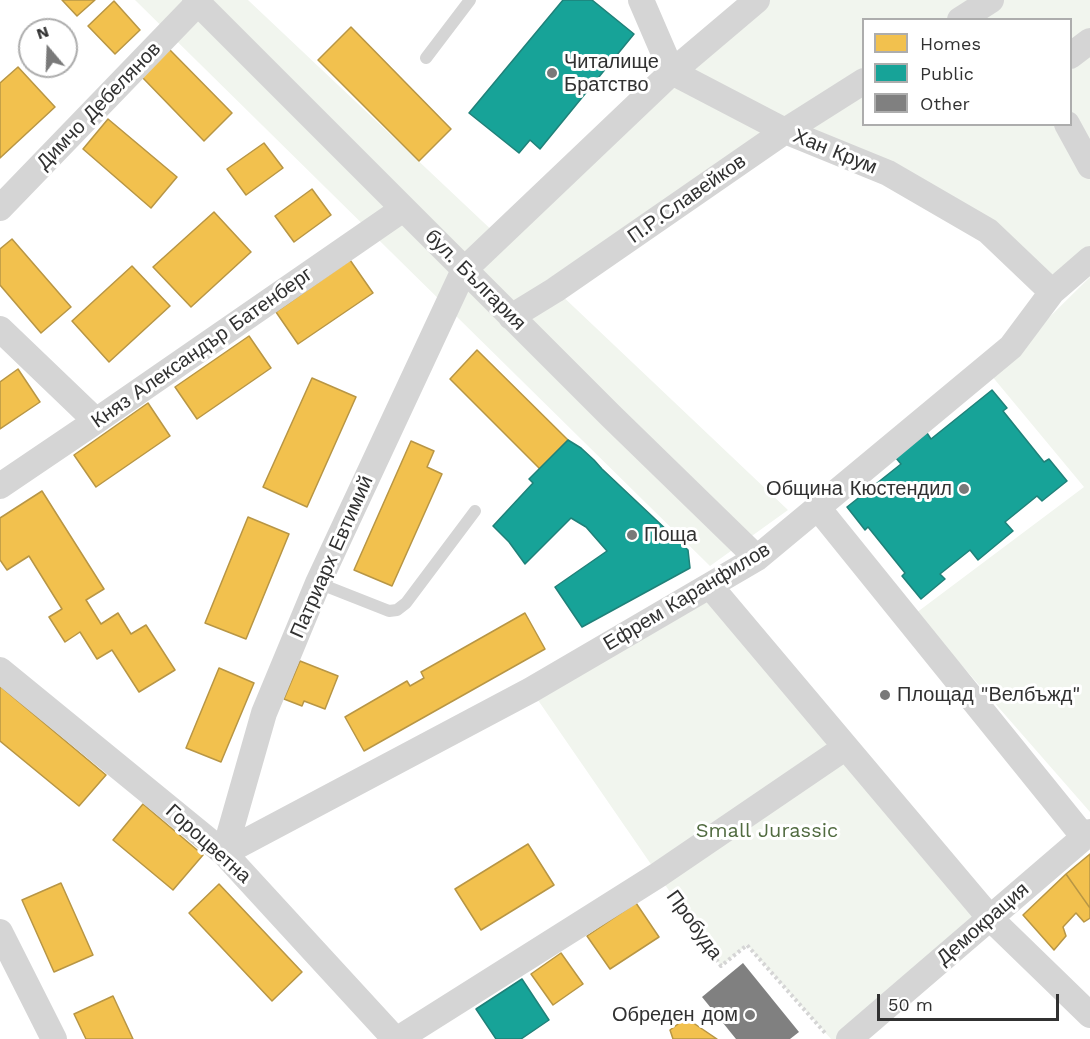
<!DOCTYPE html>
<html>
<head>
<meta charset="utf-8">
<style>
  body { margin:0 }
  #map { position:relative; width:1090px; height:1039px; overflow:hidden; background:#fff; font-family:"Work Sans",sans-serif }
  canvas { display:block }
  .legend { position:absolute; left:862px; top:18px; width:210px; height:108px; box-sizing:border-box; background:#fff; border:2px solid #adadad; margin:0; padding:8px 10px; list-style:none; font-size:18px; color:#313131 }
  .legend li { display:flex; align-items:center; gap:12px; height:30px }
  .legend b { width:30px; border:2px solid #adadad }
  .north { position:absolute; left:18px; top:18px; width:60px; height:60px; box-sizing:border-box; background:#fff; border:2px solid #adadad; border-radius:50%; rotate:341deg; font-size:16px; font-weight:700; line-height:24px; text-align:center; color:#313131 }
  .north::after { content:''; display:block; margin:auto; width:21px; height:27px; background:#797979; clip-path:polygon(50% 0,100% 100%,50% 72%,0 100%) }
  .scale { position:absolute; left:877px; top:994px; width:182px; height:27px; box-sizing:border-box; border:3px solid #313131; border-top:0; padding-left:8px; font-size:18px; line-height:21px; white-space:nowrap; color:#313131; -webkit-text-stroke:4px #fff; paint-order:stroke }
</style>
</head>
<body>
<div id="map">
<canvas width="1090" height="1039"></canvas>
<ul class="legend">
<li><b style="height:16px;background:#f2c14e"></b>Homes</li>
<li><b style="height:16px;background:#17a398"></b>Public</li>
<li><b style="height:16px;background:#808080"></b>Other</li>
</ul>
<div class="north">N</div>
<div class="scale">50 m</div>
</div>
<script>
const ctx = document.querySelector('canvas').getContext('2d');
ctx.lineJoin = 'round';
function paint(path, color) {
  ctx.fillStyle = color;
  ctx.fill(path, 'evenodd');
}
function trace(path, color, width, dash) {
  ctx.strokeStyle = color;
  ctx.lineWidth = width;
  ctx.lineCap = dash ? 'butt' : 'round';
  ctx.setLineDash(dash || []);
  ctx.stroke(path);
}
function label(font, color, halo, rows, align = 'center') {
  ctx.font = font + ' "Work Sans",sans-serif';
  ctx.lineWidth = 6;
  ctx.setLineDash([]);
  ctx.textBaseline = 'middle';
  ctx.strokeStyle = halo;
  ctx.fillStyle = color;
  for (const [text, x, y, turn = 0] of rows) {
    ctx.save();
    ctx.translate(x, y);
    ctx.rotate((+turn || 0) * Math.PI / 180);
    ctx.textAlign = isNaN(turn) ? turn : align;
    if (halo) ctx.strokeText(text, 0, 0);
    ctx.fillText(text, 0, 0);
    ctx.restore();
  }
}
const green = new Path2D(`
  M135 0H248L499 237 761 0H1090V259L1052 292 988 231 785 131 556 290 788 510 710 566ZM864 20H1070V124H864Z
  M1090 277V812L916 613 1084 487 991 375Z
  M710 586 990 918 849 1039H831L747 945 721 966 531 690Z`);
const homes = new Path2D(`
  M62 0H95L77 16Z
  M114 1 140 30 115 54 88 26Z
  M351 27 451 129 419 161 318 60Z
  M169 49 232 113 204 141 141 76Z
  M18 67 55 107 0 158V83Z
  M108 119 177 177 151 208 83 149Z
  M264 143 283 168 246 195 227 169Z
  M312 189 331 215 294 242 275 216Z
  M214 212 251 252 191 307 153 267Z
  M12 239 71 307 41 333 0 285V249Z
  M350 260 373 293 298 344 276 312Z
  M132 266 170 306 109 362 72 321Z
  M249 336 271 368 197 419 175 387Z
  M477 350 568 440 540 469 450 379Z
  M18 369 40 402 0 429V382Z
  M312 378 356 397 307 507 263 487Z
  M148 403 170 436 96 487 74 455Z
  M411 441 434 451 427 467 442 474 392 586 354 570Z
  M42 491 104 589 86 600 101 624 118 613 131 634 146 625 175 670 139 692 112 650 97 659 80 632 65 642 49 617 62 609 29 556 7 570 0 560V518Z
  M248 517 289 534 246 639 205 623Z
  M525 613 545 649 364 751 345 717 407 681 410 686 424 678 421 672Z
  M300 661 338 676 325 709 304 701 302 706 284 699Z
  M219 668 254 683 221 762 186 748Z
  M0 686 106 775 79 806 0 741Z
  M143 804 203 855 173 890 113 840Z
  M528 844 554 885 481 930 455 889Z
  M1090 854V908L1066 874Z
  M1066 874 1090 908V918L1084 922 1076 913 1063 927 1066 936 1054 950 1023 915Z
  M61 883 93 955 54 972 22 900Z
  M219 884 302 972 272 1001 189 913Z
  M636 903 659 937 610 969 587 936Z
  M561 953 583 984 553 1005 531 974Z
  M113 996 133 1039H86L74 1014Z
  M686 1018 717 1039H673L670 1030Z`);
const public = new Path2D(`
  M563 0H592L634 34 540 149 530 140 519 153 469 113Z
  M992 390 1007 408 1003 411 1044 462 1049 459 1067 481 1042 501 1037 496 1005 522 1013 531 978 560 970 550 940 574 945 579 921 599 902 576 905 573 868 527 865 530 847 507 901 464 896 458 927 433 931 439Z
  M568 440 581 448 594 460 602 469 688 550 690 568 582 627 555 587 607 551 586 527 571 518 525 564 509 542 493 526 533 483 529 479Z
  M522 979 549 1020 521 1039H496L476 1009Z`);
const building = new Path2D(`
  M743 963 799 1032 790 1039H736L702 997Z`);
const path = new Path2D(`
  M672 895 721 966 747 945 826 1034`);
const lane = new Path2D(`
  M426 58 470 0
  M318 583 389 611 397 610 406 603 475 511`);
const street = new Path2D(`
  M195 0 611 416 757 558
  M641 0 672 72 785 131 888 173 988 231 1052 292
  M960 20 991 0
  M1070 56 1090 41
  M1067 124 1090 166
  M0 208 198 3
  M511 317 555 290 785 131 864 81
  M0 329 96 421
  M0 486 96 421 403 209
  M818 508 1084 837
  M710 586 990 918 1090 1015
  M0 670 224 853 395 1039
  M224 853 531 690 757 558 1011 347 1052 292 1090 259
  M224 853 264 713 318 583 464 270 672 72 757 0
  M0 932 54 1039
  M398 1039 658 875 846 747
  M849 1039 1090 832`);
const markers = [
  [552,73,6,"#797979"],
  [964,489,6,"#797979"],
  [632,535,6,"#797979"],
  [885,695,6,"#797979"],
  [750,1015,6,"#797979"]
];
const poiNames = [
  ["Читалище",564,62],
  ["Братство",564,85],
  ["Община Кюстендил",952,489,"right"],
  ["Поща",644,535],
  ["Площад \"Велбъжд\"",897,695],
  ["Обреден дом",738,1015,"right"]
];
const streetNames = [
  ["Димчо Дебелянов",99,106,-46],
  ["Хан Крум",835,152,22],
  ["П.Р.Славейков",687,199,-35],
  ["бул. България",475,280,45],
  ["Княз Александър Батенберг",202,348,-35],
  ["Патриарх Евтимий",332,557,-66],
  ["Ефрем Каранфилов",687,597,-31],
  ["Гороцветна",208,844,42],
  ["Демокрация",983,924,-41],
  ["Пробуда",694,925,54]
];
const parkNames = [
  ["Small Jurassic",767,831]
];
paint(green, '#f1f5ee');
paint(homes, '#f2c14e');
trace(homes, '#b89645', 1.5);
paint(public, '#17a398');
trace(public, '#1f8179', 1.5);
paint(building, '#808080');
trace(path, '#d5d5d5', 4, [3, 3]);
trace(lane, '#d5d5d5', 12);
trace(street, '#d5d5d5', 26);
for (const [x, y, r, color] of markers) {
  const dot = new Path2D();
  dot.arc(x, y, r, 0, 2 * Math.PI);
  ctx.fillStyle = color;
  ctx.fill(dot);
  trace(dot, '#fff', 2);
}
label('20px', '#313131', '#fff', poiNames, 'left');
label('20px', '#313131', '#fff', streetNames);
label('20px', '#516b40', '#fff', parkNames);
</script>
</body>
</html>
